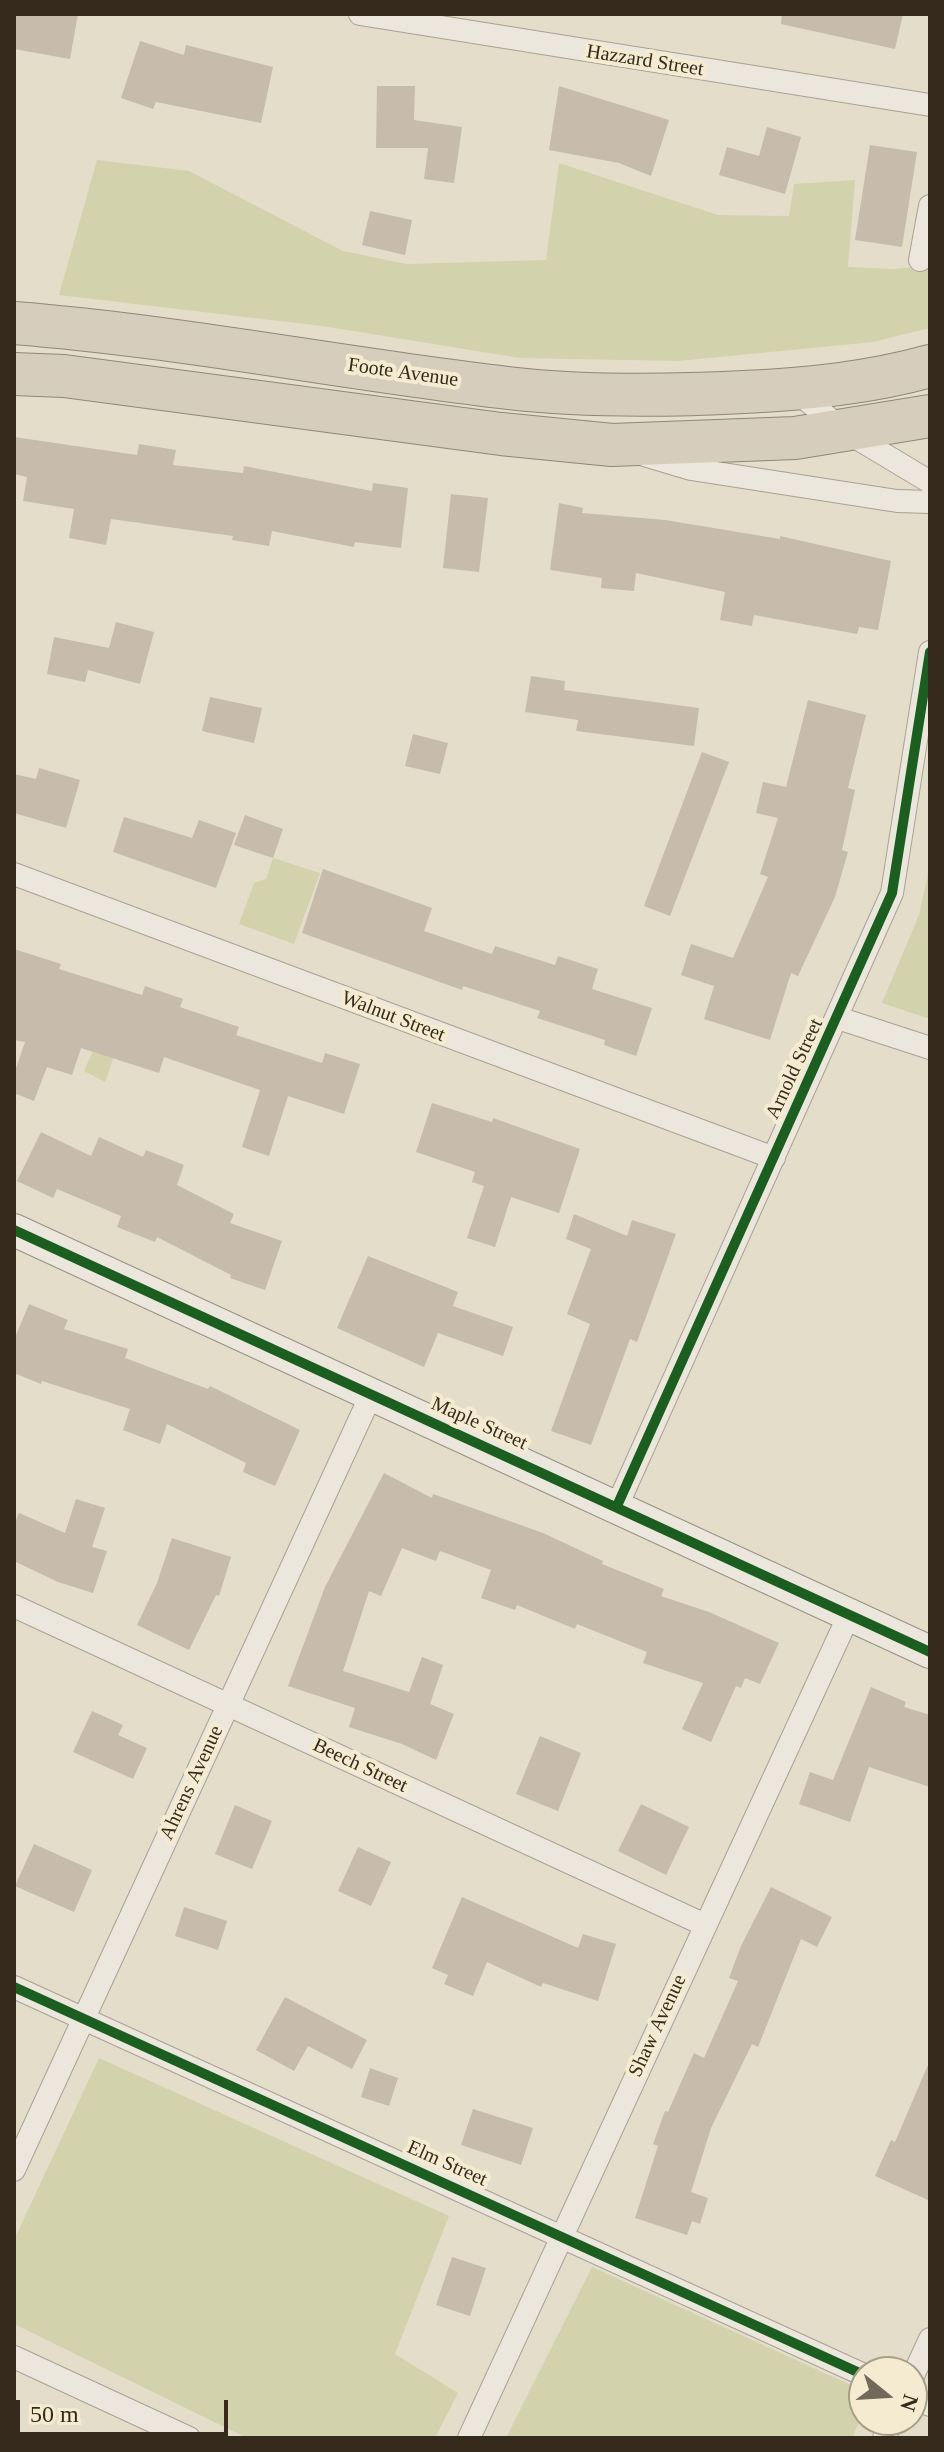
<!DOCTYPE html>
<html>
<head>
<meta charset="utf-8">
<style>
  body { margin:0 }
  #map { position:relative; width:944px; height:2452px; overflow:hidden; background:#e4ddca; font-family:Georgia,serif }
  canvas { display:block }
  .frame { position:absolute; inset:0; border:16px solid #362a1d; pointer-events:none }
  .north { position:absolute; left:848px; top:2356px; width:80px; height:80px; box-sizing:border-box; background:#f5ebd0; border:2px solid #a99e88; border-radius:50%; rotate:108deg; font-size:22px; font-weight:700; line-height:32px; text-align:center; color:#362a1d }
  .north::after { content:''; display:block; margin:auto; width:28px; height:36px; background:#73695a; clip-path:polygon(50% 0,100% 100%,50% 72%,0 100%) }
  .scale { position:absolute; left:16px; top:2400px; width:212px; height:36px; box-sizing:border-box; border:4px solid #362a1d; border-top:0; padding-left:10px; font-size:24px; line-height:28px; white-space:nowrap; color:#362a1d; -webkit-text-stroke:6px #f5ebd0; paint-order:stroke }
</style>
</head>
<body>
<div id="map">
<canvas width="944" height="2452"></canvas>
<div class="frame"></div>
<div class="north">N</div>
<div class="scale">50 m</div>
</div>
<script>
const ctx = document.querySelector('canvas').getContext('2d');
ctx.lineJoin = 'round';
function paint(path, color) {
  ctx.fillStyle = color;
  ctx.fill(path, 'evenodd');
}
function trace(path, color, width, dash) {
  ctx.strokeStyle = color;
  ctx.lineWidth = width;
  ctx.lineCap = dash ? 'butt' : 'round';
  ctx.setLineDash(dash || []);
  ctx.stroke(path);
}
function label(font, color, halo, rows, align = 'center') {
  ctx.font = font + ' Georgia,serif';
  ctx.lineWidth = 8;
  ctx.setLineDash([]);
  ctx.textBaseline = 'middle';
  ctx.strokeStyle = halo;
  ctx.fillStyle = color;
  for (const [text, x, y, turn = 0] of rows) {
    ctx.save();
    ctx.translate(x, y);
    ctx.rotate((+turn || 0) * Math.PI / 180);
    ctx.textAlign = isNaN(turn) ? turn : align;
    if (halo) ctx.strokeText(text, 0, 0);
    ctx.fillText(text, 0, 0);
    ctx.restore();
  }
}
const green = new Path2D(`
  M97 160 189 171 343 251 406 264 546 260 559 163 718 215 789 216 794 184 855 180 848 267 894 269 930 265V328L873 342 678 361 520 358 322 326 59 295Z
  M273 858 320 873 294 944 239 924 254 883 266 879Z
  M930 864V1019L882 1003 919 915Z
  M125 1025 105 1082 84 1071 99 1037Z
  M99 2058 449 2216 395 2354 458 2393 435 2438H247L14 2324V2240Z
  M592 2267 864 2391V2411L852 2438H506Z`);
const building = new Path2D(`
  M14 14H78L70 59 14 49Z
  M782 14H903L895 49 781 24Z
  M140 41 184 55 186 45 273 67 261 123 156 102 153 109 121 98Z
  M377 86H415L414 120 462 127 454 183 424 179 428 148H376Z
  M559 86 669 120 651 176 619 163 549 150Z
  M767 127 801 137 785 194 719 175 727 147 759 156Z
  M870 145 917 152 902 247 855 240Z
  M370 211 412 220 405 255 362 245Z
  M14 437 137 455 139 444 176 450 173 465 243 473 244 466 372 491 373 483 408 488 401 548 355 542 354 547 272 531 269 546 232 540 233 536 111 519 106 545 69 538 74 509 23 501 27 477 14 474Z
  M451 494 488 498 479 572 443 568Z
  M559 503 583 508 582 513 665 520 780 539V536L891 561 878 630 859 627 857 634 754 615 752 626 720 620 725 592 636 573 634 591 601 588 602 578 550 570Z
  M116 622 154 632 140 684 88 670 85 682 47 674 54 637 109 648Z
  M531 676 565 681 564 690 699 708 694 746 576 731 578 720 525 712Z
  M210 697 262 708 254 743 202 731Z
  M808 700 866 715 848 788 855 790 842 850 848 852 835 897 798 976 791 973 770 1040 704 1019 714 986 681 975 691 944 733 958 768 877 760 874 778 818 756 813 763 782 786 787Z
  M413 734 448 743 440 774 405 766Z
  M702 752 729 762 670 916 644 906Z
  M39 768 80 780 66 828 14 813V774L36 779Z
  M245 815 283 829 273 858 234 845Z
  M124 817 192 838 199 820 236 833 216 888 113 852Z
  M323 869 432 908 424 931 492 954 495 946 555 965 558 956 598 969 592 989 652 1008 636 1056 604 1045 605 1040 537 1018 540 1011 463 986 462 990 302 933Z
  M14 949 61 964 59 969 142 995 145 986 183 999 180 1007 239 1027 236 1035 322 1063 325 1053 360 1064 344 1114 288 1096 269 1156 242 1147 260 1090 164 1057 159 1073 81 1048 72 1075 47 1067 34 1101 14 1093V1074L25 1042 14 1040Z
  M432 1103 492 1122 493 1118 580 1149 559 1213 511 1197 495 1247 467 1238 484 1186 472 1182 475 1172 416 1152Z
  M41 1132 91 1156 99 1137 143 1157 146 1150 184 1165 177 1185 234 1214 230 1223 282 1241 265 1290 230 1278 231 1275 157 1237 155 1242 117 1227 121 1216 57 1189 53 1198 17 1181Z
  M574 1214 627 1236 632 1220 676 1234 637 1342 630 1339 591 1445 551 1431 590 1324 567 1314 591 1249 566 1239Z
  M368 1256 458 1292 453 1306 513 1327 503 1356 438 1333 424 1367 337 1328Z
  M29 1304 68 1320 64 1329 128 1349 125 1358 208 1389 210 1386 300 1430 275 1486 243 1472 246 1463 167 1424 160 1444 123 1430 130 1409 42 1381 41 1384 14 1373V1340Z
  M384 1473 432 1498 433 1494 543 1533 603 1561 602 1564 664 1589 661 1596 709 1612 779 1643 760 1684 745 1678 741 1688 736 1686 711 1742 682 1729 703 1683 643 1663 647 1652 577 1624 575 1629 517 1605 515 1610 481 1598 491 1570 440 1551 436 1561 402 1548 381 1596 369 1591 343 1671 409 1692 422 1657 443 1665 430 1704 454 1714 436 1760 402 1744 349 1727 355 1708 288 1686 325 1587Z
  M76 1499 105 1508 92 1547 107 1551 93 1593 58 1582 14 1561V1525L19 1513 65 1533Z
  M172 1538 231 1557 219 1596 216 1595 189 1650 137 1625 157 1583Z
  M871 1687 906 1702 904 1707 930 1715V1787L869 1767 850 1822 799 1804 810 1772 833 1780Z
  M92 1711 123 1725 118 1735 147 1748 133 1779 73 1752Z
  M540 1736 581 1753 558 1811 516 1794Z
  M641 1804 689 1827 666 1875 618 1851Z
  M235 1805 272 1821 252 1869 215 1854Z
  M34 1844 92 1870 74 1912 15 1886Z
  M358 1847 391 1862 371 1906 338 1891Z
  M771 1887 832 1917 817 1947 801 1939 758 2047 752 2044 711 2128 691 2192 708 2198 700 2224 692 2221 687 2235 635 2218 658 2146 653 2144 665 2111 668 2112 694 2053 704 2058 738 1981 729 1978 741 1946Z
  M462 1897 578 1948 583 1934 616 1944 598 2001 543 1983 541 1987 487 1962 473 1996 444 1984 448 1975 432 1968Z
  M184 1907 227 1921 218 1950 175 1936Z
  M285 1997 367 2040 352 2069 308 2046 294 2071 256 2050Z
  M930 2060V2201L875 2176 891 2140 895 2142Z
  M370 2068 398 2078 389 2106 361 2097Z
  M473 2109 533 2128 521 2165 461 2145Z
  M452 2257 486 2268 470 2316 436 2305Z`);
const street = new Path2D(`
  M360 14 930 105
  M920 260 930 206
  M795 391 845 431 930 482
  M644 455 691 469 897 501 930 502
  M14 874 774 1158
  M838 1018 930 1048
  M617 1506 892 893 930 652
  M14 1606 705 1925
  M14 1987 864 2375
  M14 2170 370 1397
  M14 2357 189 2438
  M912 2378 930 2339
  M912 2397 930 2405
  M469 2438 849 1615
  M884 2438 893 2420`);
const secondary = new Path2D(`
  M14 1230 930 1652`);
const highway = new Path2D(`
  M14 323C180 336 343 369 508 388 585 397 666 396 744 392 807 389 869 383 930 366
  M14 374 64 376 501 434 612 445 795 438 930 416`);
const cycleway = new Path2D(`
  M14 1230 930 1652
  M617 1506 892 893 930 652
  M14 1987 864 2375`);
const streetNames = [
  ["Hazzard Street",645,61,9],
  ["Foote Avenue",403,373,8],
  ["Walnut Street",393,1017,21],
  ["Arnold Street",795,1069,-65],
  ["Maple Street",479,1424,24],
  ["Beech Street",360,1766,25],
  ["Ahrens Avenue",192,1783,-65],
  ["Shaw Avenue",658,2026,-65],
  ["Elm Street",447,2164,24]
];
paint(green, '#d2d3ac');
paint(building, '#c7bbab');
trace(street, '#a9a194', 24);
trace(secondary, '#989184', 34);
trace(highway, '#8e877b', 44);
trace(street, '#ece7dc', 22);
trace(secondary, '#ece7dc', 32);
trace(highway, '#d6cdbc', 42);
trace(cycleway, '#1b5e20', 10);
label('20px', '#362a1d', '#f5ebd0', streetNames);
</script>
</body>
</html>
